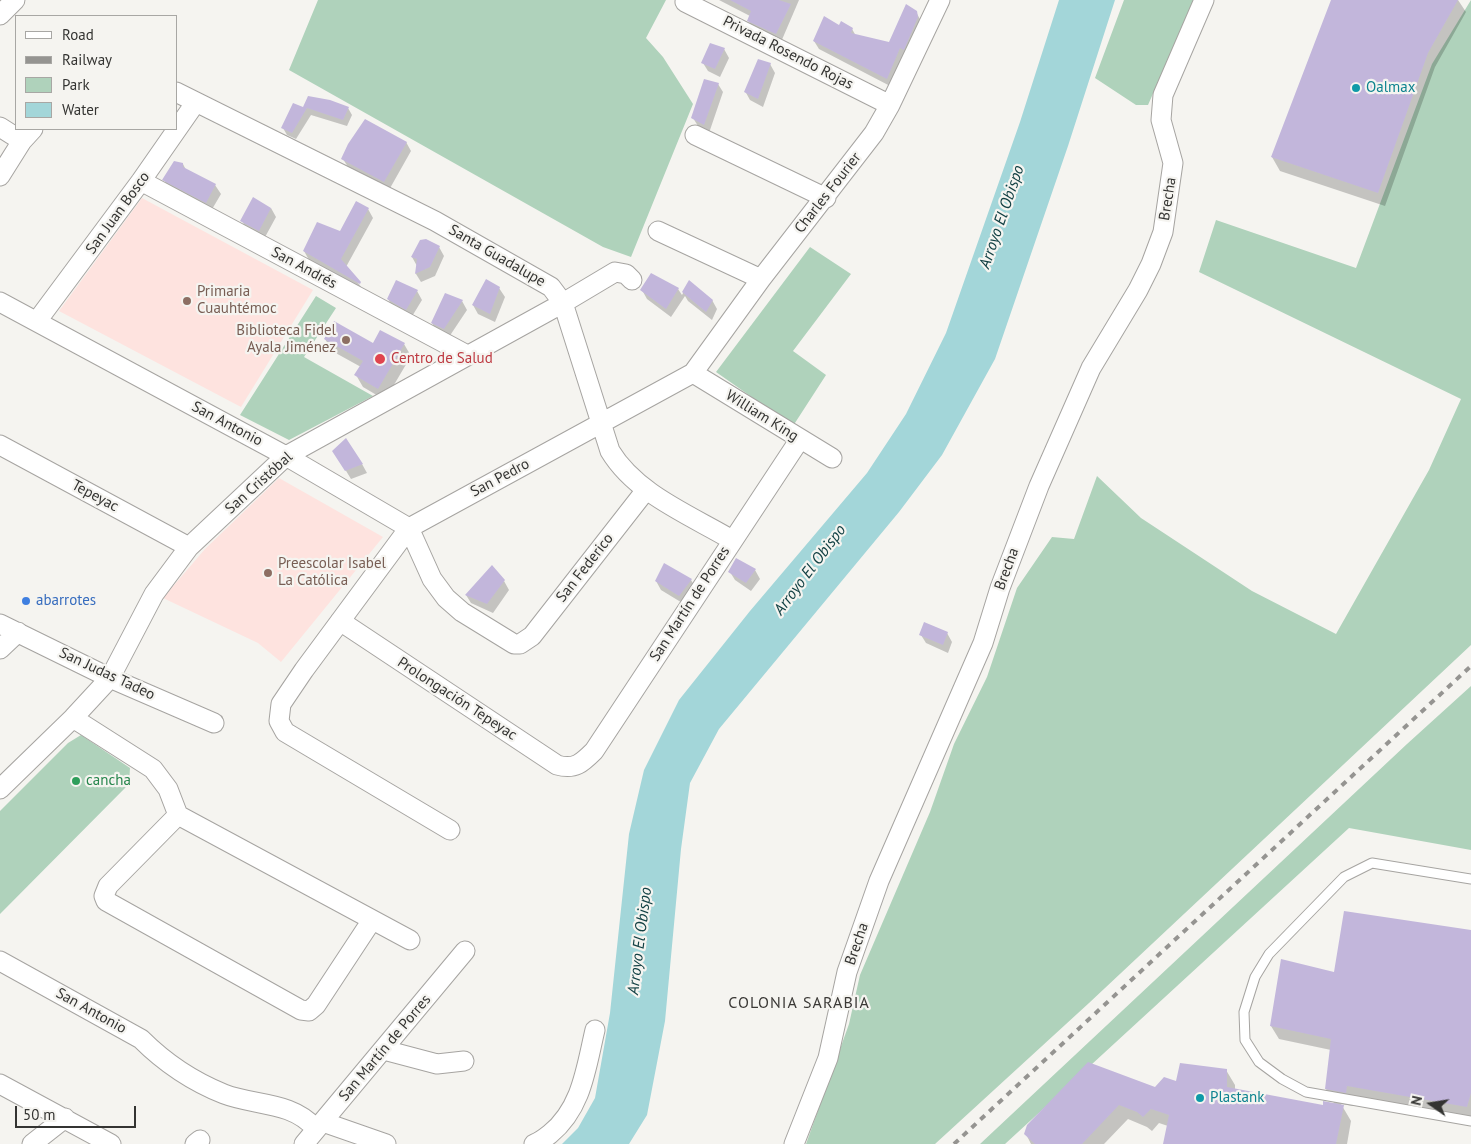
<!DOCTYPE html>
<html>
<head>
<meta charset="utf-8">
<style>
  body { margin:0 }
  #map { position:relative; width:1471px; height:1144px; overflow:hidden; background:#f5f4f0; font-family:"PT Sans",sans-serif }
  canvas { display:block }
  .legend { position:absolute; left:15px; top:15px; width:162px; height:115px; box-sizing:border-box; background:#f5f4f0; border:1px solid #a8a7a4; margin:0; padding:6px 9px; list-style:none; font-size:15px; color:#343432 }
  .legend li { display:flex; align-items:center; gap:10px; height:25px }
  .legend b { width:25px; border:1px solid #a8a7a4 }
  .north { position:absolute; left:1406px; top:1079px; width:50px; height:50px; -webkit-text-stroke:4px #f5f4f0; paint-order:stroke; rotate:283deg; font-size:14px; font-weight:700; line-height:20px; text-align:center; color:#343432 }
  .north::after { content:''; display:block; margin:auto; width:18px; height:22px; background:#343432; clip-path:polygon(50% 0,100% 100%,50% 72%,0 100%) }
  .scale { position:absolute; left:15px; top:1106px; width:121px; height:22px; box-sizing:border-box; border:2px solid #343432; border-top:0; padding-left:6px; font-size:15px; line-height:18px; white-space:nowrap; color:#343432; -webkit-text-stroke:4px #f5f4f0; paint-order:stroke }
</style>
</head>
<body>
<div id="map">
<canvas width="1471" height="1144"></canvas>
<ul class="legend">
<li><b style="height:6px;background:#fff"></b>Road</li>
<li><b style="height:6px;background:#959491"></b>Railway</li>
<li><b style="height:14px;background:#afd2bb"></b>Park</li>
<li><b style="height:14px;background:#a3d6d9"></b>Water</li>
</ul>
<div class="north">N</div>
<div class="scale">50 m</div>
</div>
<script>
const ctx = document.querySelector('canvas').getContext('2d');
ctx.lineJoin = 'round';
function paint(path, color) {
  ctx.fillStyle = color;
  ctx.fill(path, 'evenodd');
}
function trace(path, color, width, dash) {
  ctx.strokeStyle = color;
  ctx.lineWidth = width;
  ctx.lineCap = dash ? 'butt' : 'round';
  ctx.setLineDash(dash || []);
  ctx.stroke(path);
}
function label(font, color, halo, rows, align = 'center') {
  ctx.font = font + ' "PT Sans",sans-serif';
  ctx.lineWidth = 4.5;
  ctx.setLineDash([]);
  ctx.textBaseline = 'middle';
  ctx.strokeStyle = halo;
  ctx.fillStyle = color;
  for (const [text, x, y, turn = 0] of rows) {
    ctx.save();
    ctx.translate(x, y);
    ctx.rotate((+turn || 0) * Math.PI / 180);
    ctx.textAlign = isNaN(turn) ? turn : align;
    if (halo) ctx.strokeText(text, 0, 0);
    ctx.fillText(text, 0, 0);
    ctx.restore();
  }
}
const education = new Path2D(`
  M142 198 313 290 241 407 59 311Z
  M279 478 383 537 281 662 258 643 163 598 205 549Z`);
const green = new Path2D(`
  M318 0H666L646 38 663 57 693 104 631 257 603 247 289 70Z
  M1124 0H1194L1148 105H1136L1095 78Z
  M1471 0V645L1089 1003 935 1144H806L849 1024 860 975 930 812 954 744 987 677 1017 588 1052 537 1074 539 1097 476 1141 518 1252 591 1336 634 1429 470 1461 399 1199 272 1216 220 1356 268 1432 64Z
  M810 247 851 274 793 351 826 375 793 426 716 372Z
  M316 296 336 308 304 357 373 396 289 440 240 415Z
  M1471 686V850L1349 828 1005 1144H980L1407 744Z
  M81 735 130 768 129 784 0 914V811L68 743Z`);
const water = new Path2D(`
  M1059 0H1115L1068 146 995 359 942 455 899 512 719 729 690 783 681 849 665 1021 647 1115 629 1144H562L578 1128 595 1098 610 1013 629 834 644 770 679 700 750 611 867 473 906 414 946 333 1020 122Z`);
const shadow = new Path2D(`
  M719 0H799L781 42 753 29 748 20 750 16Z
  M1332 0H1458L1466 12 1435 67 1385 206 1280 171 1272 157Z
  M916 12 921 21 892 87 819 49 814 41 839 27 852 29 856 36 889 43Z
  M724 49 729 58 720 77 708 71 703 63Z
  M770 64 775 73 763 107 750 100 745 91Z
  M718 84 723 92 709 133 698 126 693 118Z
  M330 101 348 108 352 115 347 126 311 115 296 139 287 135 283 128 304 108Z
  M406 142 411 151 389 190 348 167 343 159Z
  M183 164 186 170 215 185 221 194 211 211 169 188 164 180Z
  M271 208 276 217 264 239 247 230 242 221Z
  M368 209 373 218 346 267 365 292 309 260 304 251 340 233Z
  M439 247 444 256 435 276 421 282 416 274 417 266 412 257Z
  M652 275 678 289 682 295 689 282 712 300 717 309 712 320 688 301 685 296 671 317 647 299 642 290Z
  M499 288 505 297 495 322 478 314 473 305Z
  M417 291 422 300 411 318 393 308 388 299Z
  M462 301 467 310 449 337 437 332 432 323Z
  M325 339 374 344H404L411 356 385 400 363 387 356 375 361 367 332 351Z
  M334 451 362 464 367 473 351 479Z
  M755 570 760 579 751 591 735 580 730 572Z
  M691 580 696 588 684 604 661 590 656 581Z
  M504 581 509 590 493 613 471 603 466 595Z
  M947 633 952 642 948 653 926 643 921 635Z
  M1471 932V1119L1354 1099 1353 1106 1341 1104 1351 1121 1347 1144H1164L1168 1126 1159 1123 1152 1131 1147 1127 1128 1119 1104 1144H1031L1026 1134 1155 1089 1226 1070 1235 1085V1090L1324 1107 1335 1105 1326 1089 1331 1050 1279 1039 1271 1026 1335 974Z`);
const building = new Path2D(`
  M730 0H779L791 4 776 34 747 21 751 11Z
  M1331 0H1458L1428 53 1378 193 1271 157Z
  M906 4 917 11 918 17 904 50 900 48 887 79 813 41 824 16 839 25 841 21 853 28 851 33 889 42Z
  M710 43 725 48 715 69 701 63Z
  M758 59 771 63 758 99 744 92Z
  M704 79 719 83 704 125 691 118Z
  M308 96 330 100 349 107 343 120 307 108 292 133 281 128 293 103 303 107Z
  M365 119 407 142 384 182 341 159 348 144Z
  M174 161 183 163V167L216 184 206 203 162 180Z
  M253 197 271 208 259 231 240 221Z
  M356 201 369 208 341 259 361 282 360 284 303 251 317 222 340 231Z
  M426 239 440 246 430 267 415 274 417 259 411 257 420 240Z
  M651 273 679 288 666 309 640 290Z
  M486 279 500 287 490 314 472 305Z
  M396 280 418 290 406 310 387 299Z
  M689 280 713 300 706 312 682 292Z
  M445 293 463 300 444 329 431 323Z
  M334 321 373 343 380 330 405 343 378 389 354 375 363 361 324 339Z
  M346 438 363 464 345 471 332 451Z
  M736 558 756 569 746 583 728 572Z
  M664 563 692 579 679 596 655 581Z
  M492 565 505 580 487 604 465 595Z
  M924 622 948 632 943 645 919 635Z
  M1344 911 1471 930V1093L1467 1107 1347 1086 1346 1093 1325 1089 1331 1039 1270 1026 1281 959 1334 972Z
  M1088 1062 1155 1087 1164 1077 1176 1081 1180 1063 1227 1069V1087L1323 1105V1101L1344 1105 1336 1144H1163L1169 1115 1151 1109 1143 1117 1137 1112 1119 1105 1082 1144H1035L1024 1134 1027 1125Z`);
const lane = new Path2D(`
  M1471 879 1372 863 1344 877 1269 954 1255 977 1244 1012 1245 1040 1259 1062 1282 1079 1306 1092 1471 1121`);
const street = new Path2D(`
  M685 2 890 105
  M0 15 15 0
  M176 92 435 221 551 287 563 303 610 451C636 494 690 515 732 540
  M0 127 22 141
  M695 135 826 198
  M0 176 22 141 33 129
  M141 181 467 355
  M658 231 761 279
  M0 302 286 456 409 528 432 579 446 598 462 612 514 644H520L532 636 646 490
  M37 321 141 181 196 102
  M693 373 832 458
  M0 445 189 547
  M340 621 557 765C575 770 582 763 594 751L800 439
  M0 624 110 678 214 723
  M0 649 18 632
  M73 718 153 769 168 789 178 815 410 940
  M0 789 73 718 110 678 154 594 189 547 286 456 563 303 615 272 626 274 632 280
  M178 815 108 886 104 896 106 901 301 1010 309 1011 316 1005 372 920
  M450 830 285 732 279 721 281 704 304 670 409 528 693 373 761 279 874 133 890 105 940 0
  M0 961 141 1039C164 1062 194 1082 224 1094 255 1106 291 1101 315 1128
  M384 1050 437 1064 464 1061
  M0 1084 111 1144
  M323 1122 386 1144
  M32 1144 65 1118
  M195 1144 200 1140
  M304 1144 465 951
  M534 1144C540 1142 545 1138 550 1134 582 1108 586 1068 595 1030
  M794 1144 828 1058 847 972 879 881 983 643 1000 588 1039 486 1091 368 1138 290 1151 264 1163 232 1173 163 1161 120 1163 95 1204 0`);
const rail = new Path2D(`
  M954 1144 1471 666`);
const markers = [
  [1356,88,5,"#0f9aa8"],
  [187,301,5,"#8d6e63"],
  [346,340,5,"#8d6e63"],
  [380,359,6,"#e0444e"],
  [268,573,5,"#8d6e63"],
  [26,601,5,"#3f7fe0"],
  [76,781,5,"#2e9e5b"],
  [1200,1098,5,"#0f9aa8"]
];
const streetNames = [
  ["Privada Rosendo Rojas",788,53,27],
  ["Charles Fourier",828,193,-52],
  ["Brecha",1168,199,-81],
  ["San Juan Bosco",118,213,-54],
  ["Santa Guadalupe",497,256,30],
  ["San Andrés",304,268,28],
  ["William King",762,416,32],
  ["San Antonio",227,424,28],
  ["San Pedro",500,478,-28],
  ["San Cristóbal",259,483,-42],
  ["Tepeyac",95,496,28],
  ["San Federico",585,568,-52],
  ["Brecha",1007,569,-70],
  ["San Martín de Porres",690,604,-57],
  ["San Judas Tadeo",107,674,25],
  ["Prolongación Tepeyac",457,699,33],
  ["Brecha",857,944,-71],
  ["San Antonio",91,1011,29],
  ["San Martín de Porres",385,1048,-50]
];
const cultureNames = [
  ["Oalmax",1366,88],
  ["Plastank",1210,1098]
];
const educationNames = [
  ["Primaria",197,292],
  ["Cuauhtémoc",197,309],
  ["Biblioteca Fidel",336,331,"right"],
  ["Ayala Jiménez",336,348,"right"],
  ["Preescolar Isabel",278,564],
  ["La Católica",278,581]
];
const healthNames = [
  ["Centro de Salud",391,359]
];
const shopNames = [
  ["abarrotes",36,601]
];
const leisureNames = [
  ["cancha",86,781]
];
const waterNames = [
  ["Arroyo El Obispo",1002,217,-71],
  ["Arroyo El Obispo",810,570,-53],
  ["Arroyo El Obispo",640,941,-83]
];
const neighbourhoodNames = [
  ["COLONIA SARABIA",799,1003]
];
paint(education, '#fee3df');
paint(green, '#afd2bb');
paint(water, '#a3d6d9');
paint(shadow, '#0003');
paint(building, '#c2b6db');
trace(lane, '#a6a4a1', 11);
trace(street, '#a6a4a1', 21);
trace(lane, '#fff', 9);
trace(street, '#fff', 19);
trace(rail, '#959491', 4, [6, 6]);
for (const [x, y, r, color] of markers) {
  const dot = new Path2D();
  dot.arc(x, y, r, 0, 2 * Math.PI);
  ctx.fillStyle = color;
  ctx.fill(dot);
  trace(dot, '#f5f4f0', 2);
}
label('15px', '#343432', '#f5f4f0', streetNames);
label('15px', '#0d838f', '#f5f4f0', cultureNames, 'left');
label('15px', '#785e54', '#f5f4f0', educationNames, 'left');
label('15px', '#be3a42', '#f5f4f0', healthNames, 'left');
label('15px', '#366cbe', '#f5f4f0', shopNames, 'left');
label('15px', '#27864d', '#f5f4f0', leisureNames, 'left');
label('italic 16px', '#124144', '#f5f4f0', waterNames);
ctx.letterSpacing = '1px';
label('16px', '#3b3936', '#f5f4f0', neighbourhoodNames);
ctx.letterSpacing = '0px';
</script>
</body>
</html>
